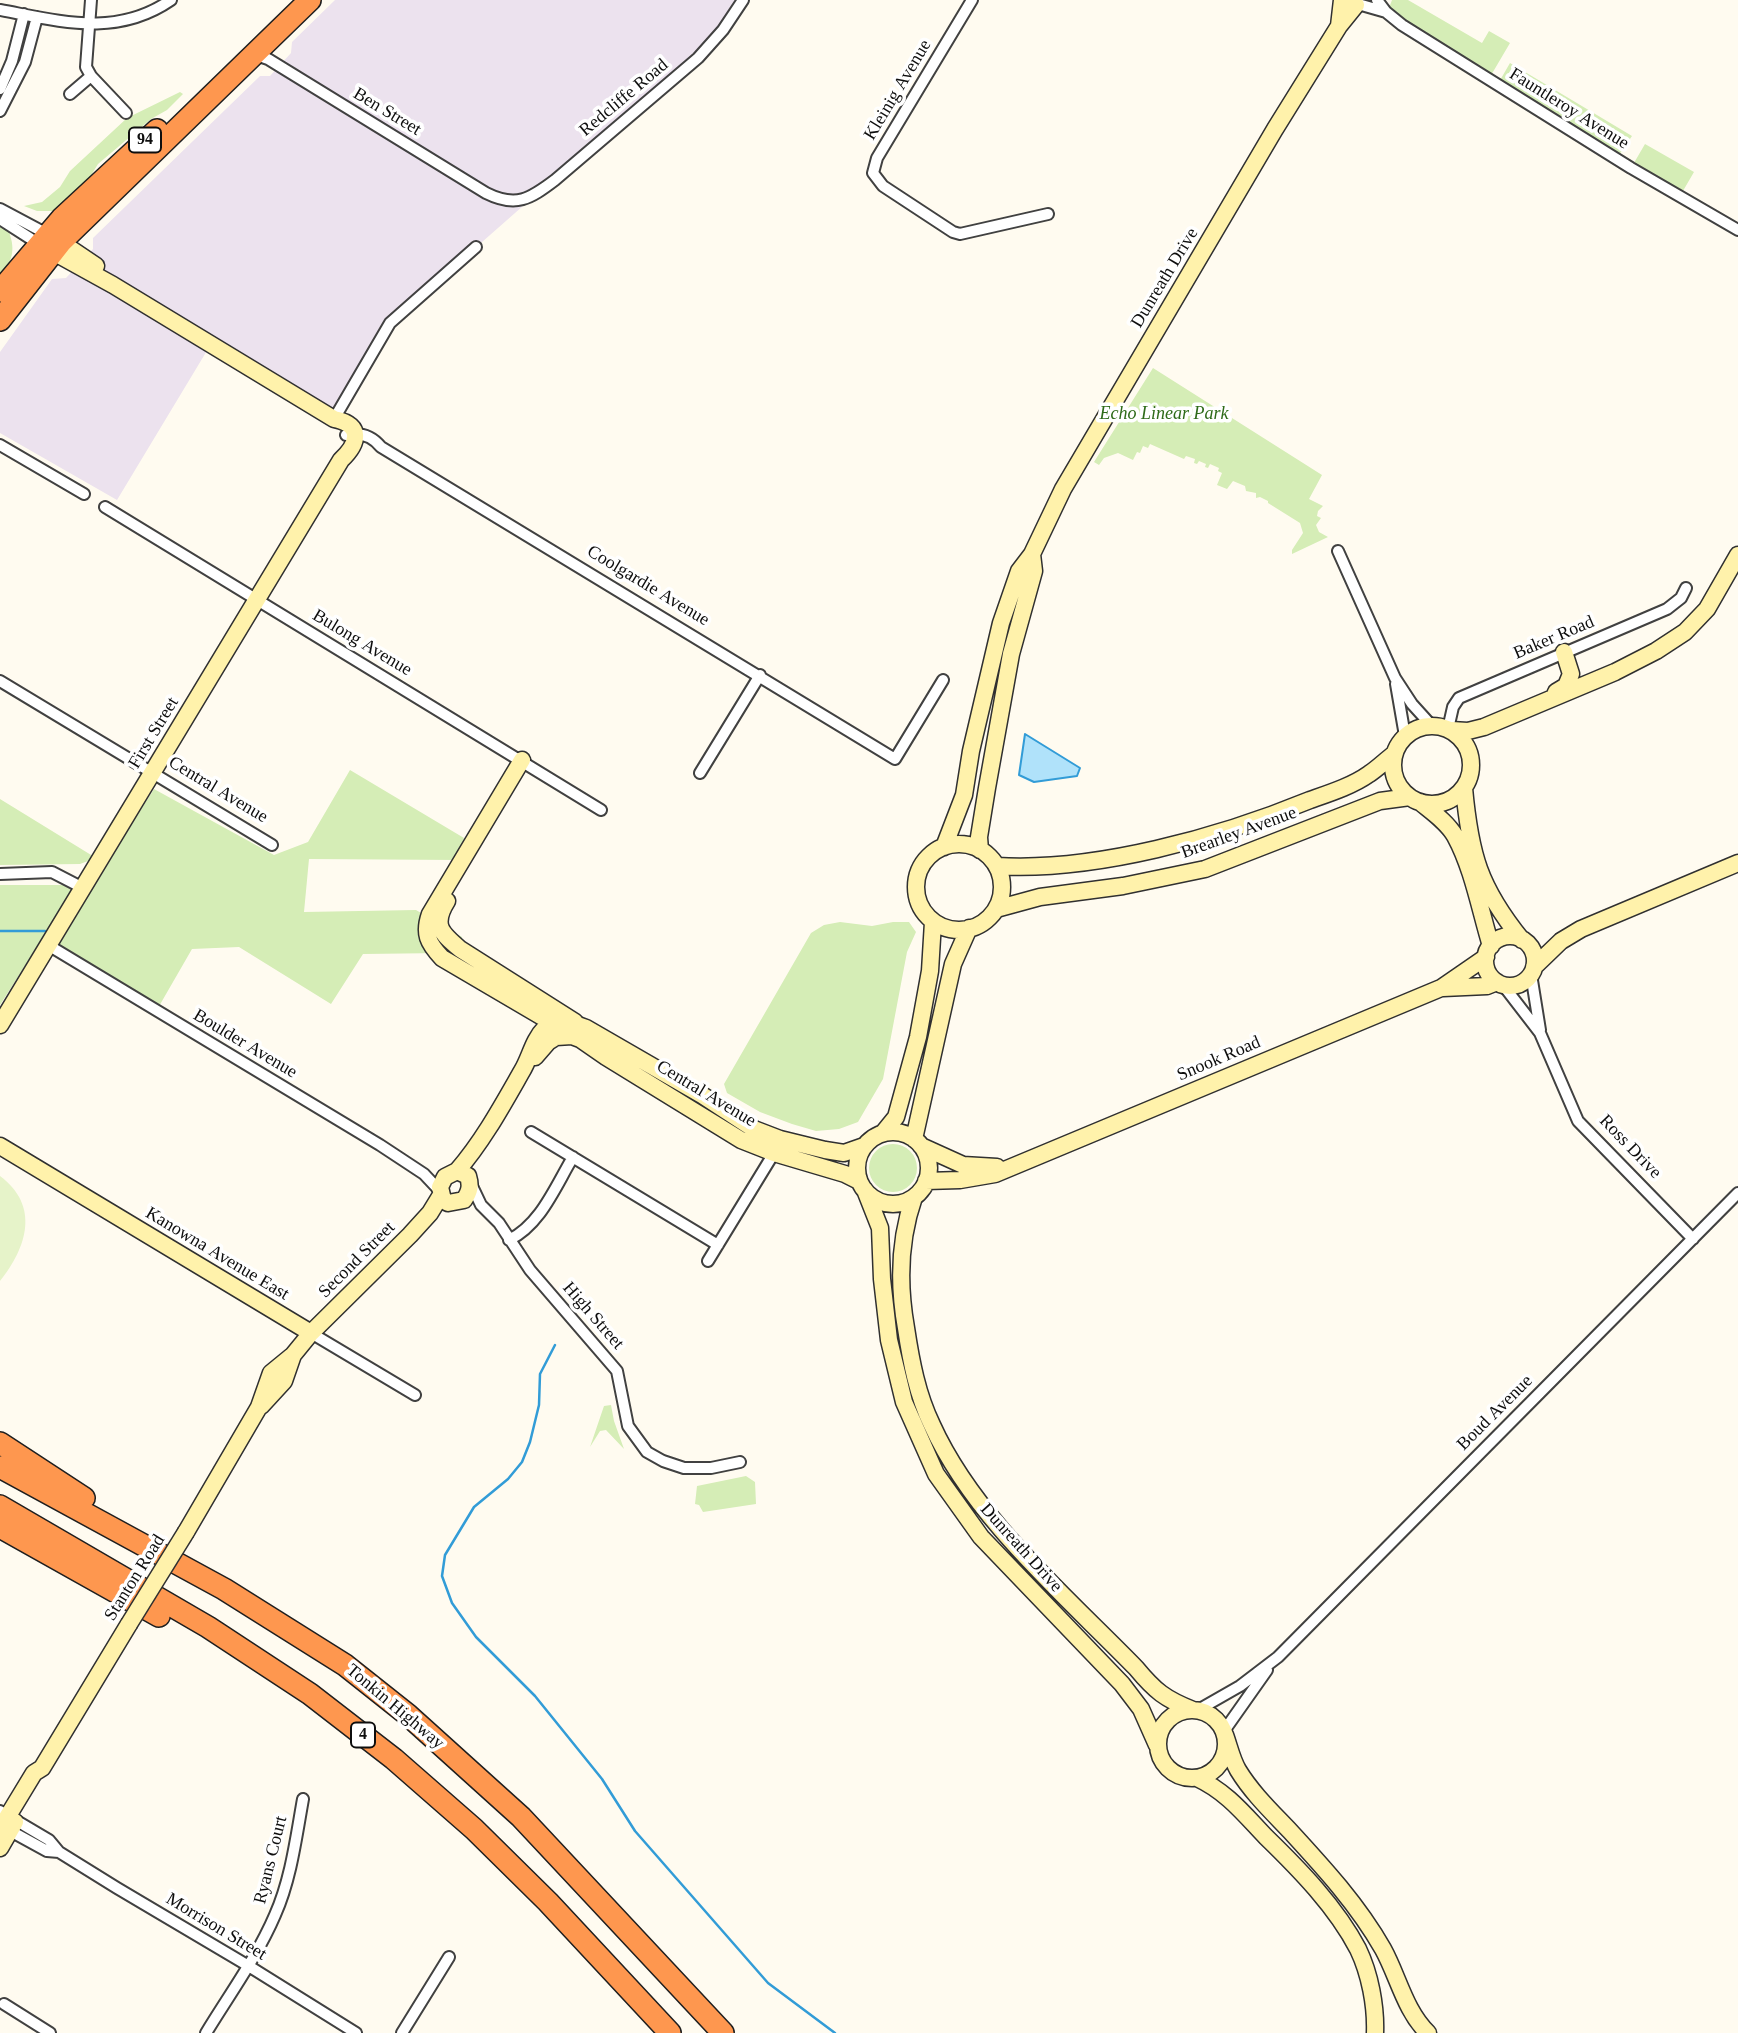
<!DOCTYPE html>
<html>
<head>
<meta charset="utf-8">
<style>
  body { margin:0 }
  canvas { display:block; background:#fffbf0 }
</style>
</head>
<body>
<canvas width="1738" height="2033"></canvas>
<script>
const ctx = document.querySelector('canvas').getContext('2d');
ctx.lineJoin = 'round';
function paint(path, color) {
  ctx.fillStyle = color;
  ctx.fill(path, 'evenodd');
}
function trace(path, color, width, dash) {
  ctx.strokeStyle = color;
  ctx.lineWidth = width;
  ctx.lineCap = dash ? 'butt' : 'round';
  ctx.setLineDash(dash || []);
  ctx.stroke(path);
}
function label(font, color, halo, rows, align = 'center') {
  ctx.font = font + ' "Times New Roman",serif';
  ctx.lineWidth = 7;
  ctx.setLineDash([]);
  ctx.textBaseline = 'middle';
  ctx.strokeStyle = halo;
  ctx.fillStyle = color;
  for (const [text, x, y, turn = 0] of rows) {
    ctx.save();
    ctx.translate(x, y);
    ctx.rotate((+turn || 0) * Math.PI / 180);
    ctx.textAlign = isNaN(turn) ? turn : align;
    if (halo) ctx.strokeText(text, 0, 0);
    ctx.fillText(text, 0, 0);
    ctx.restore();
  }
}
const industrial = new Path2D(`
  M335 0H743L723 30 390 323 337 421 211 344 117 500 0 433V352L52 279 66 278 93 249V238L260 76H270L291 53 292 42Z`);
const green = new Path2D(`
  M1392 0H1408L1482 43 1489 31 1510 43 1490 77 1395 16 1389 8Z
  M1510 63 1632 136 1619 155 1499 82Z
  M180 92 183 94 167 110 151 119 98 164 90 177 56 211H37L24 206 42 202 60 187 70 171 127 118Z
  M1645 144 1694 172 1680 196 1631 168Z
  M0 225 9 232C16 251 12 261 0 277Z
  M1153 368 1322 475 1309 499 1323 506 1318 511 1317 516 1321 518 1316 525 1319 532 1328 537 1292 554V550L1303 533 1300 523 1268 503V501L1260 497 1256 498V493L1246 491 1245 486 1233 481 1227 489 1217 485 1222 473 1218 471 1219 468 1210 464 1208 468 1205 467 1206 464 1199 461 1197 464 1194 463 1195 459 1186 456 1184 459 1150 444 1148 448 1143 446 1140 453 1137 452 1133 460 1118 453 1104 458 1099 465 1094 462Z
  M350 770 464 838 459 860 309 859 304 912 416 910 462 937 463 949 449 946 444 953 363 954 331 1004 239 947 192 949 158 1008 42 939 0 1005V885H92L154 789 274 855 308 842Z
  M0 799 96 858 80 864 0 865Z
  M840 922 872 926 893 922H909L916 932 907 952 883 1079 858 1122 839 1129 816 1131 792 1124 760 1112 727 1093 724 1084 811 933 824 925Z
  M869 1168a24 24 0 1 1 48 0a24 24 0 1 1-48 0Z
  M611 1405 614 1421 624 1449 606 1430 600 1431 590 1447 604 1406Z
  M746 1476 755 1482 756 1504 703 1512 699 1505 695 1504 697 1486Z`);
const pitch = new Path2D(`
  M0 1176C40 1206 27 1247 0 1281Z`);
const water = new Path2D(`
  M1025 734 1080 768 1077 776 1034 782 1019 775Z`);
const stream = new Path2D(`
  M0 931H45
  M555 1345 540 1374 539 1405 530 1442 522 1462 508 1479 474 1507 445 1555 442 1576 452 1603 476 1637 535 1696 602 1779 635 1831 768 1983 835 2033`);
const street = new Path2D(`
  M91 0 86 67 91 76 126 113
  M972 0 877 158 873 173 883 186 953 232 960 234 1048 214
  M1377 0 1386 12 1402 25 1631 168 1738 230
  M1358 4 1386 12
  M0 10C60 21 116 38 171 0
  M253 54 268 59 486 193C516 208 530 199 555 180L698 58 723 30 743 0
  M0 89 12 61 24 14
  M70 94 91 76
  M0 111 25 62 37 17
  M0 209 47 234
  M0 219 39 244
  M334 419 390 323 476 247
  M346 435C360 432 372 436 381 447L895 759 943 680
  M0 445 84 494
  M105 507 601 810
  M1338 551 1395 678 1412 704 1431 725
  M0 681 272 845
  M1396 684 1405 736
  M1448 729 1453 707 1459 698 1667 609 1681 598 1686 588
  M700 773 760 675
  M0 874 52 872 83 888
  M48 945 380 1145 424 1174 440 1191
  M1531 974 1540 1030
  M1503 985 1540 1033 1578 1121 1693 1239
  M531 1132 718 1245
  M471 1184 481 1205 499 1223 530 1270 617 1371 628 1426 647 1452 663 1461 684 1468H711L740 1462
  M509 1240C541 1224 555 1187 573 1157
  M708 1261 774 1153
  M311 1333 415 1395
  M1198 1710 1240 1686 1278 1657 1738 1193
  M1224 1731 1267 1670
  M0 1811 49 1840 59 1852 117 1888 247 1965 356 2033
  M5 1828 47 1851 59 1852
  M4 2004 50 2033
  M206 2033C229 1995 257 1957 275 1915 291 1879 296 1838 303 1799
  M402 2033 449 1957`);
const secondary = new Path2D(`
  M1339 26 1342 0
  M53 237 96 266
  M1556 692 1566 686 1571 674 1564 652
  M1393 765a39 39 0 1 1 78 0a39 39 0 1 1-78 0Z
  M1451 730 1468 731 1484 727 1615 672 1656 651 1685 632 1707 609 1738 555
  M522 760 430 914C423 934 428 943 442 958L580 1039
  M1464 788C1470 854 1479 887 1522 940
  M1420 802C1432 812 1447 822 1455 836 1473 869 1480 910 1491 946
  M916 887a43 43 0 1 1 86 0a43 43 0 1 1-86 0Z
  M944 847 964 795 971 751 1001 623 1019 571 1032 554 1063 489 1275 129 1339 26 1356 5
  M980 850 979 837 987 788 1011 654 1034 571 1032 554
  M997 866C1095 872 1220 837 1310 800 1330 793 1352 786 1369 774 1378 768 1386 760 1394 754
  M447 901C432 925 441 933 460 949L575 1022
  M996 909 1040 897 1123 886 1205 869 1380 801 1410 797
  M1485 961a25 25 0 1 1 50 0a25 25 0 1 1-50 0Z
  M1534 967 1561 941 1581 929 1738 863
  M1443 988 1487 986 1497 982
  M0 1025 341 460C358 444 364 425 334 419L113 285 46 248
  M535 1057 548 1042 556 1037 572 1036 580 1039 606 1057 741 1140 774 1153 845 1174 859 1181
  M857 1168a36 36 0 1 1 72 0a36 36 0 1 1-72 0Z
  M883 1133 896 1117 918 1037 930 971 933 922
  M914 1139 953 964 969 928
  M0 1146 311 1333
  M921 1146 963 1165 997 1167
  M457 1171C483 1141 502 1106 522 1071 530 1058 533 1040 545 1028 556 1018 574 1023 586 1028L702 1095 754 1129 780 1139 825 1150 844 1153 864 1146
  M457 1171 468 1176C471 1186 470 1191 464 1200L448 1203 443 1200 440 1187 445 1177Z
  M926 1181 960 1180 995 1174 1441 988 1486 957
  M865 1190 880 1228 882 1279 889 1340 904 1402 936 1474 981 1537 1122 1684 1141 1709 1157 1745
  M914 1197C899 1240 898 1283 906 1328 911 1361 917 1394 932 1425 974 1518 1065 1595 1136 1668 1155 1691 1165 1699 1193 1710
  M261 1406 284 1381 293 1355
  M186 1532 259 1407 271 1373 293 1355 311 1333 410 1235 430 1213 441 1195
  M1158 1744a34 34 0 1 1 68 0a34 34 0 1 1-68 0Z
  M1225 1735C1229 1746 1232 1760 1238 1770 1252 1793 1272 1812 1290 1831 1324 1868 1358 1905 1383 1949 1398 1976 1405 2011 1428 2033
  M1197 1778C1227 1792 1244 1814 1266 1837 1300 1870 1336 1907 1358 1949 1370 1974 1376 2006 1375 2033
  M0 1829 34 1773 42 1768 129 1624
  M0 1848 15 1822`);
const highway = new Path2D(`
  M0 291 62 218 157 130
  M0 320 61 242 310 0
  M0 1443 84 1498
  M0 1467 224 1589 345 1665 408 1715 521 1817 723 2033
  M0 1506 208 1627 310 1694 394 1759 474 1829 548 1902 670 2033
  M0 1527 159 1616`);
const secondaryBridge = new Path2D(`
  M129 1624 186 1532`);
const shields = [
  [145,140,32],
  [363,1735,24]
];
const shieldNames = [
  ["94",145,140],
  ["4",363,1735]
];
const streetNames = [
  ["Kleinig Avenue",898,90,-59],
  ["Redcliffe Road",624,98,-40],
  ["Fauntleroy Avenue",1569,109,32],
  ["Ben Street",387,112,31],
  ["Dunreath Drive",1165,278,-59],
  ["Coolgardie Avenue",648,586,31],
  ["Baker Road",1554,638,-23],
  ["Bulong Avenue",362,643,31],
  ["First Street",154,733,-59],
  ["Central Avenue",218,790,31],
  ["Brearley Avenue",1239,833,-20],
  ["Boulder Avenue",245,1044,31],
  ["Snook Road",1219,1059,-23],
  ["Central Avenue",706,1094,31],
  ["Ross Drive",1630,1147,46],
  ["Kanowna Avenue East",217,1254,31],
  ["Second Street",357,1260,-45],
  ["High Street",593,1316,49],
  ["Boud Avenue",1495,1413,-45],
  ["Dunreath Drive",1021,1548,48],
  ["Stanton Road",135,1578,-58],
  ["Tonkin Highway",395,1707,40],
  ["Ryans Court",271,1860,-76],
  ["Morrison Street",216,1927,31]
];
const parkNames = [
  ["Echo Linear Park",1164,414]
];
paint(industrial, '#ece2ee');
paint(green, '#d5edb6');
paint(pitch, '#e6f3c9');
paint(water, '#b0e2fa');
trace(water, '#329cd7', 2);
trace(stream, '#329cd7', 2.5);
trace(street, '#414141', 14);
trace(secondary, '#303030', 19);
trace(highway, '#1f1f1f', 24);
trace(street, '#fff', 10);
trace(secondary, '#fff2ab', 16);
trace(highway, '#fe974f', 21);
trace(secondaryBridge, '#303030', 19, []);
trace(secondaryBridge, '#fff2ab', 16);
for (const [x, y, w] of shields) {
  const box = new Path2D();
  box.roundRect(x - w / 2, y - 12.5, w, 25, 5);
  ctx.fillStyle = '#fff';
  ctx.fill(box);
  trace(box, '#0e0e0e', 2);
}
label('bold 16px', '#0e0e0e', null, shieldNames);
label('18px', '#0e0e0e', '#fff', streetNames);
label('italic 18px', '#2e6b19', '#fff', parkNames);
</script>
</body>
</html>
